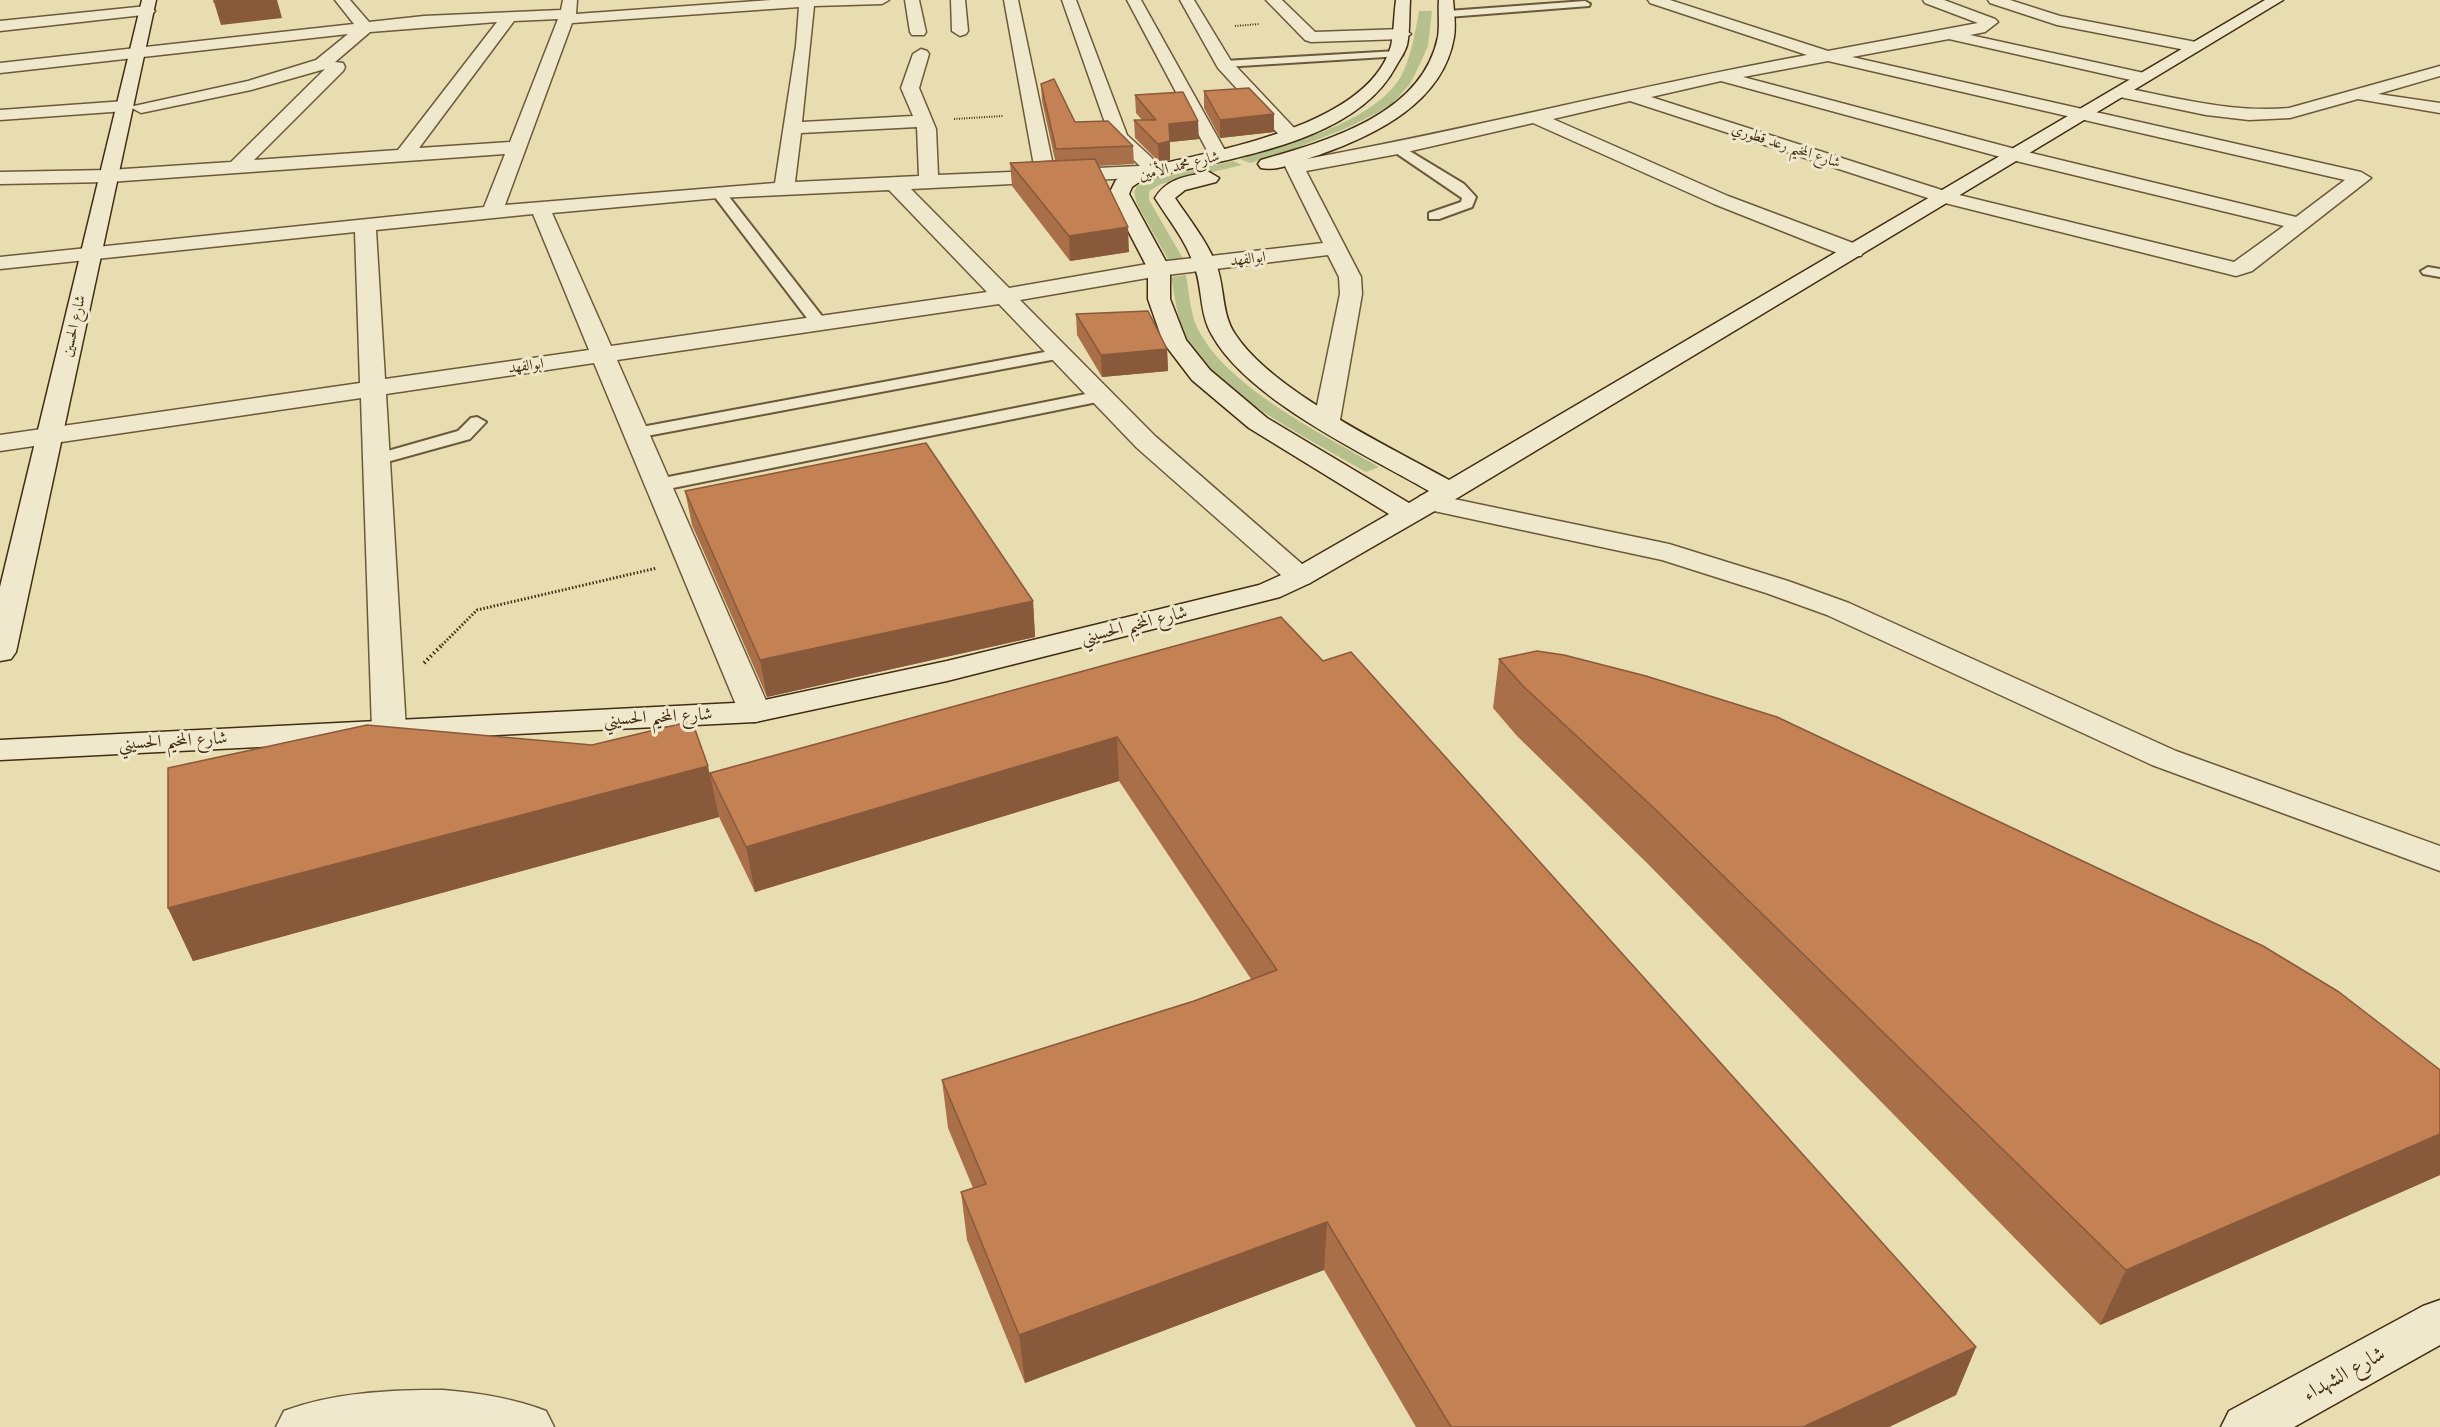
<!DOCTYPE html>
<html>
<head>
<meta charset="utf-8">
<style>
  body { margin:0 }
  canvas { display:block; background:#e8dcb1 }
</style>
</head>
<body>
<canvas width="2440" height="1427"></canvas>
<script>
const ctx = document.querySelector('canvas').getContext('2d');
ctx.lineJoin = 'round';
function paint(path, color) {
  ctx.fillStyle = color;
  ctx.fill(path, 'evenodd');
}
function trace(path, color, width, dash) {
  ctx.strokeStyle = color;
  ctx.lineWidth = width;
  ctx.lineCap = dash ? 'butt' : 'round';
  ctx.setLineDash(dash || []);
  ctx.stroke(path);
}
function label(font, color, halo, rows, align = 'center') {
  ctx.font = font + ' "Libre Caslon Text",Amiri,serif';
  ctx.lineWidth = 6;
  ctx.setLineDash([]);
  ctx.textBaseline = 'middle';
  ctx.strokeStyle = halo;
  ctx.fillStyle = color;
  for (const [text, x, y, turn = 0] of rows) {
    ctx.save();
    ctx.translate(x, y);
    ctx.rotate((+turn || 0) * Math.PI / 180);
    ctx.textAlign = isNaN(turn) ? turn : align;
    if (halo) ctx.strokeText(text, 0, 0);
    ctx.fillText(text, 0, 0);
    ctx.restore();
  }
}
const green = new Path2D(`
  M1419 11H1432L1428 46 1419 66 1410 84 1389 107 1349 127 1281 154 1250 163 1240 159C1287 145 1373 122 1400 78 1411 59 1415 33 1419 11Z
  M1233 161 1242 165 1161 184 1149 191V200L1185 262 1170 263 1137 204 1134 192 1137 186 1154 179Z
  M1186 275C1189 291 1190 310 1196 325 1223 386 1323 434 1379 467L1366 472C1315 442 1213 392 1187 339 1177 319 1175 297 1171 277Z`);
const pathFar2 = new Path2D(`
  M1235 26 1260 24
  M954 119 1003 116`);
const pathFar1 = new Path2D(`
  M442 645 477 610 657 568`);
const path = new Path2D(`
  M424 663 443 644`);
const lane = new Path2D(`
  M1585 1 1590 4 1589 6 1448 17 1443 14 1448 11Z
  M1397 51 1403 54 1401 56 1224 67 1218 64 1224 61Z
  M1398 144 1464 184 1476 197 1472 207 1439 219H1429V213L1461 202 1462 198 1393 151 1392 148Z
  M718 188 723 189 825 320 827 323 825 326H813L711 192Z
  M2428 267 2440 269V277L2423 274 2421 271Z
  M1061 349 1067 351 1069 354 1067 357 636 438 627 433 636 428Z
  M1101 391 1110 396 1107 400 658 491 649 485 658 479Z
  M477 417 486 422 470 439 376 465 367 460 370 456 458 431 471 418Z`);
const street = new Path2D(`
  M335 0H350L369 22 424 16 561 10 563 0H577L576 14 771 0H889L882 4 814 6 802 122 913 116 901 88 913 54 921 49 927 51 929 54 919 88 936 129 938 175 1035 171 1004 0H1018L1054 170 1140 166 1110 137 1062 0H1076L1127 135 1151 157 1154 161 1149 165 1160 167 1163 171 1153 177 911 189 1009 288 1159 262 1323 243 1281 158 1283 154H1297L1301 160C1472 129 1636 86 1807 55L1650 3 1648 0H1670L1828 51 1978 23 1925 3 1923 0H1944L1995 19 1998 22 1985 32 1970 35 2144 73 2152 78 2144 83 1949 39 1852 57 2361 172 2371 178 2252 271 2236 276 1937 201 1630 101 1553 119 1728 196 1861 246 1864 251 1861 256H1845L1714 204 1533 123 1398 154 1306 171 1361 277 1362 294 1340 420 1336 425 1327 428 1318 425 1314 420 1340 294 1339 277 1328 255 1159 276 1020 300 1155 436 1310 571 1315 577 1310 583 1300 586 1290 583 1137 448 999 304 617 360 771 712 767 719 755 722 743 719 739 712 594 363 386 394 406 729 401 736 389 739 377 736 372 729 361 398 0 451V435L360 383 355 232 0 269V257L484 207 505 154 109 182 0 184V172L109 170 231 162 325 69 251 90 141 113 132 108 125 111 0 120V110L125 101 134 106 248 81 316 60 348 34 0 73V63L354 24ZM799 7 796 46 775 183 505 205 572 23ZM558 19 510 142 419 148 514 21ZM497 22 398 150 254 160 343 71 345 67 343 63 335 62 370 32ZM1828 61 2345 180 2296 217 2019 150 1743 77ZM1721 81 2008 159 2284 226 2234 262 1951 193 1651 97ZM917 127 919 176 795 182 801 133ZM889 190 987 292 611 346 552 213 718 198ZM533 214 589 350 385 379 376 230Z
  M905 0H919L926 32 924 35H912L910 32Z
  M951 0H965L968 31 966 34 960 36 952 31Z
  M1127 0H1141L1228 156 1226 160H1212L1210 156Z
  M1180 0H1194L1231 61 1297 131 1299 135 1297 139H1283L1218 68Z
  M1266 0H1282L1315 32 1403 29 1411 34 1403 39 1311 42 1305 40Z
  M1988 0H2010L2060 16 2196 42 2204 47 2196 52 2057 25 1990 3Z
  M147 6 152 8 155 11 152 14 0 31V21Z
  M2440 66V76L2378 94 2440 103V113L2358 99 2290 118 2249 120 2206 115 2115 96 2112 92 2121 87C2177 98 2232 113 2289 108Z
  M1430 494 1669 544 1788 581 1849 603 2176 751 2440 846V871L2152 765 1827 615 1766 593 1662 560 1420 508 1416 502 1420 496Z
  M443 1390C479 1393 513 1398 546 1411L554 1427H276L284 1411C334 1392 391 1390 443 1390Z`);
const secondary = new Path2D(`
  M142 0H156L16 652 11 659 0 661V587Z
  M1396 0H1410C1409 15 1410 31 1407 45 1405 52 1400 59 1396 66 1354 146 1222 158 1142 180L1132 187 1129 194 1170 269V299L1186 340 1210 370 1267 418 1409 503 1429 491C1365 454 1248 400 1212 335 1199 313 1203 288 1194 265 1186 241 1169 220 1155 198 1167 178 1187 176 1209 172L1219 178 1216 182 1185 190 1175 198C1189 219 1206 240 1216 264 1225 287 1221 313 1235 334 1272 391 1388 446 1449 480L2265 0H2283L1459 497 1310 583 1280 597 947 681 755 722 0 760V740L755 702 947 661 1259 585 1290 571 1389 514 1249 428 1192 380 1163 342 1148 299V269L1109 194 1116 180 1128 172C1201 152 1367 131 1391 46 1394 32 1394 15 1396 0Z
  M1439 0H1453C1454 12 1456 25 1454 37 1443 103 1375 135 1319 155 1302 160 1278 172 1261 168L1258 164 1261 160C1327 141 1422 115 1438 37 1440 25 1438 12 1439 0Z
  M2440 1300V1345L2294 1427H2221L2229 1411 2423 1306Z`);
const wall = new Path2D(`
  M1041 84 1075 122 1133 146 1134 164 1098 166 1129 252 1070 261 1012 186 1010 163 1055 160 1042 101Z
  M1204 91 1274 114V132L1220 138 1204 108Z
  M1135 95 1199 139 1170 142V160L1159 162 1135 138 1134 120H1142L1136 113Z
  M1076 314 1167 349 1168 371 1102 377 1077 335Z
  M685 491 1033 601 1035 637 767 697 692 525Z
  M1281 617 1976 1347 1956 1395 1889 1427H1416L1324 1270 1025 1383 967 1240 961 1192 973 1188 948 1128 942 1080 1194 1001 1251 979 1119 781 755 892 719 817 193 961 168 908 710 773Z
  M1499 659 2440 1070V1175L2100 1325 1647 863 1517 736 1493 708Z`);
const shadedWall = new Path2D(`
  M229 0H277L282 18 221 25 214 2Z
  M1274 114V132L1220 138V120Z
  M1198 121 1199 139 1170 142V160L1159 162 1158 144 1169 124Z
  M1128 227 1129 252 1070 261 1069 236Z
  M1167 349 1168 371 1102 377 1101 355Z
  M1033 601 1035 637 767 697 760 660Z
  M1117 737 1119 781 755 892 746 847Z
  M708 766 719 817 193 961 168 908Z
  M2440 1134V1175L2100 1325 2126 1270Z
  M1327 1222 1324 1270 1025 1383 1019 1335Z
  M1976 1347 1956 1395 1889 1427H1803Z`);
const building = new Path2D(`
  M214 0H229L214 2Z
  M1054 79 1075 122 1108 121 1133 146 1056 149 1041 84Z
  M1249 88 1274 114 1220 120 1204 91Z
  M1183 92 1198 121 1169 124 1170 141 1158 144 1134 120H1156L1135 95Z
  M1095 159 1128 227 1069 236 1010 163Z
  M1148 311 1167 349 1101 355 1076 314Z
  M926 443 1033 601 760 660 685 491Z
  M1281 617 1323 661 1351 652 1976 1347 1803 1427H1451L1327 1222 1019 1335 961 1192 986 1184 942 1080 1194 1001 1277 970 1117 737 746 847 710 773Z
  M1537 651 1564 655 1646 676 1777 717 2263 946 2339 992 2440 1070V1134L2126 1270 1657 811 1523 686 1499 659Z
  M692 721 708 766 168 908V768L367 725 592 745Z`);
const farStreetnames = [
  ["شارع المخيم رعد قطوري",1786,146,18],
  ["شارع محمد الأمين",1179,166,-14],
  ["ابوالفهد",1248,259,-7],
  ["شارع الحسين",74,326,-77],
  ["ابوالفهد",526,366,-8]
];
const streetNames = [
  ["شارع المخيم الحسيني",1134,625,-14],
  ["شارع المخيم الحسيني",658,717,-3],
  ["شارع المخيم الحسيني",173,741,-3]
];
const nearStreetnames = [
  ["شارع الشهداء",2344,1374,-29]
];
paint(green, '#b5c08c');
trace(lane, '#6c593a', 4);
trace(street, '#6c593a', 3);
trace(secondary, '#432d12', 3);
trace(pathFar2, '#432d12', 2, [1, 1.5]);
trace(pathFar1, '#432d12', 3, [1.5, 2]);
trace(path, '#432d12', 4, [1.5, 3]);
paint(lane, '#f0e8cc');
paint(street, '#f0e8cc');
paint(secondary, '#f0e8cc');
paint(wall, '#a86f48');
paint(shadedWall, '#885a3b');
paint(building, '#c38154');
trace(building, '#885a3b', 1.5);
label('15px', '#432d12', '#f0e8cc', farStreetnames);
label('18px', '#432d12', '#f0e8cc', streetNames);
label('21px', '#432d12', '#f0e8cc', nearStreetnames);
</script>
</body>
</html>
